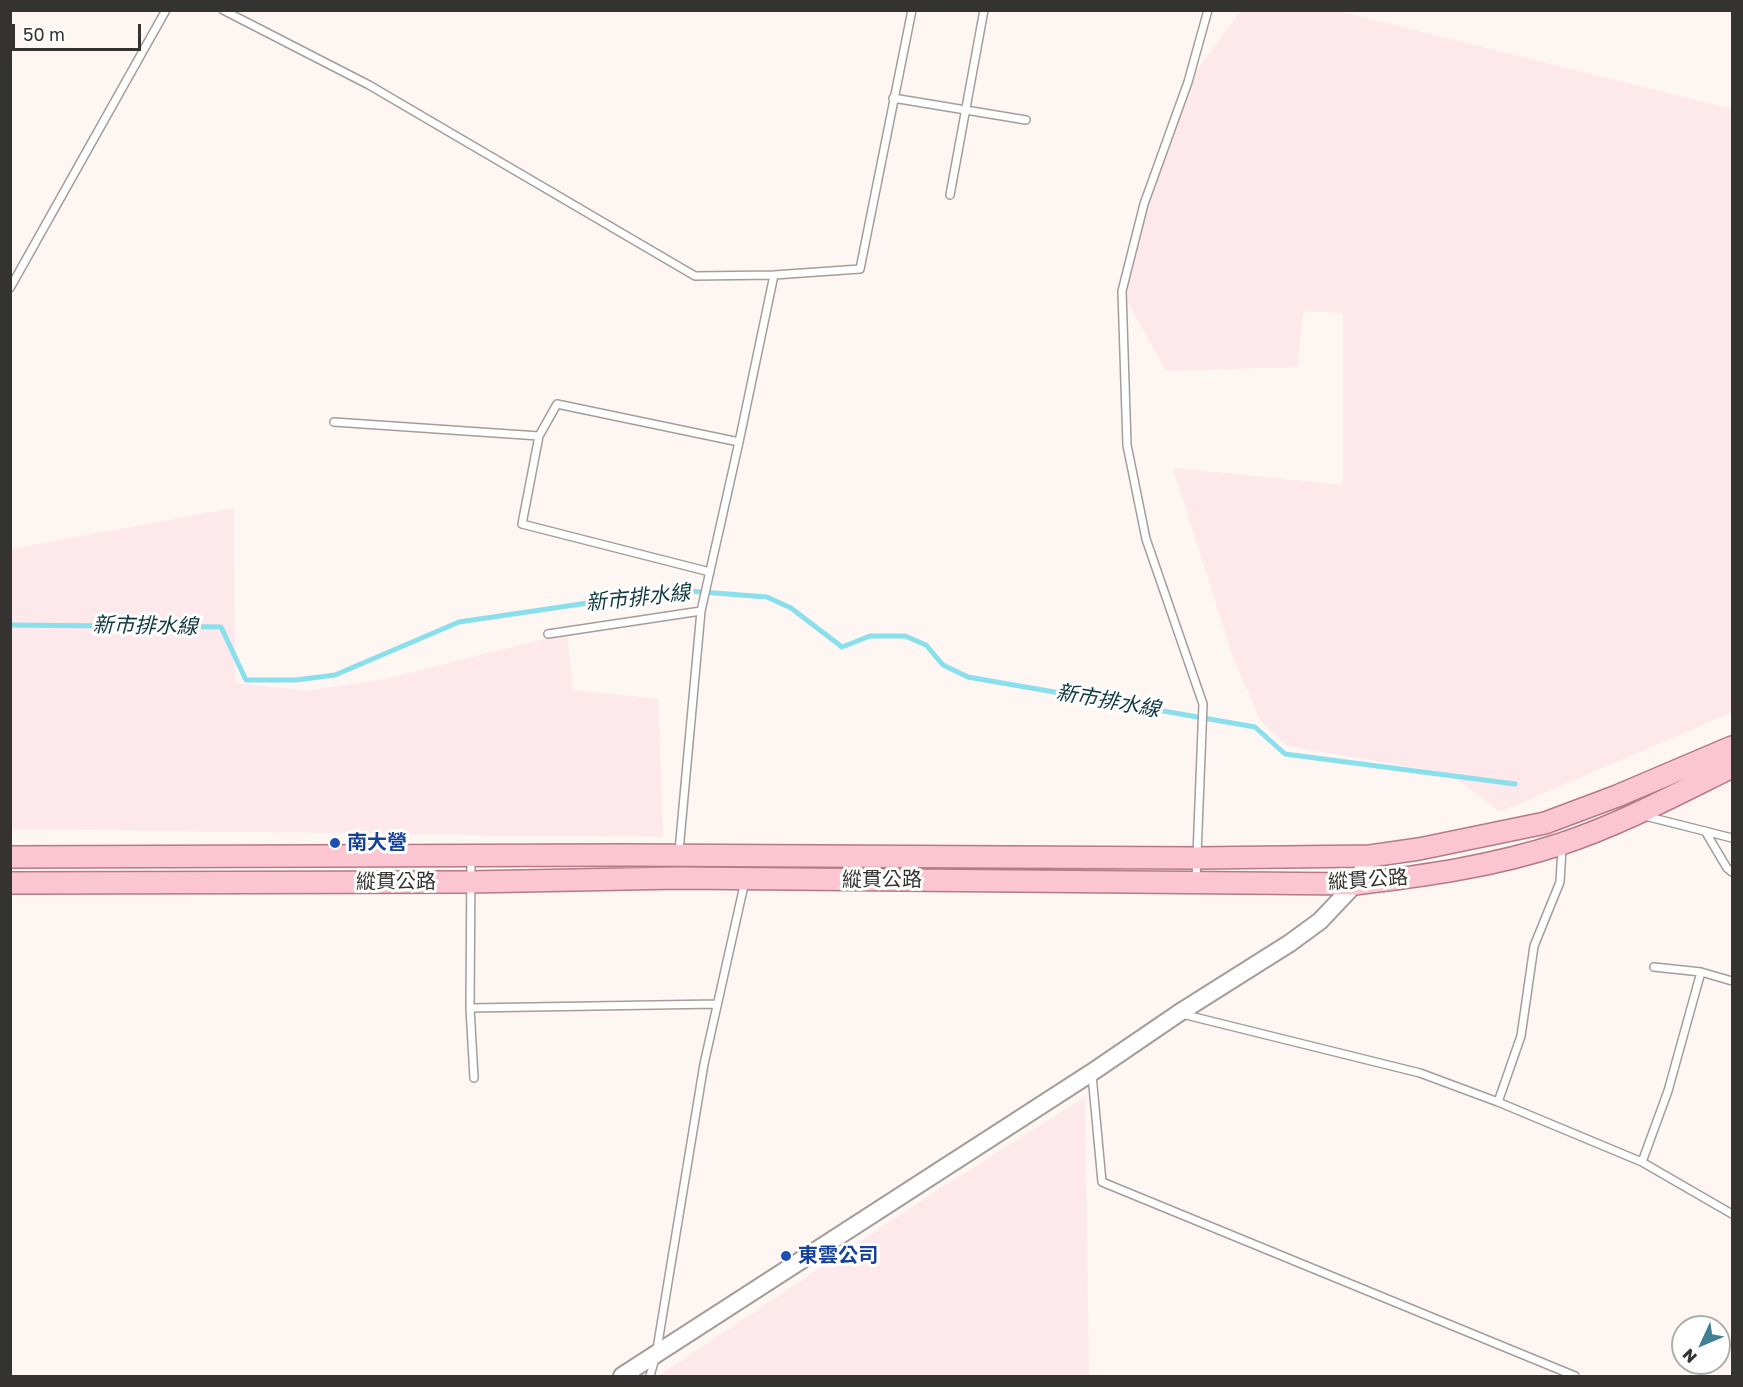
<!DOCTYPE html>
<html>
<head>
<meta charset="utf-8">
<style>
  body { margin:0 }
  #map { position:relative; width:1743px; height:1387px; overflow:hidden; background:#fdf6f3; font-family:"Golos Text",sans-serif }
  canvas { display:block }
  .frame { position:absolute; inset:0; border:12px solid #353332; pointer-events:none }
  .north { position:absolute; left:1671px; top:1315px; width:60px; height:60px; box-sizing:border-box; background:#fff; border:2px solid #aeadad; border-radius:50%; rotate:226deg; font-size:16px; font-weight:700; line-height:24px; text-align:center; color:#353332 }
  .north::after { content:''; display:block; margin:auto; width:21px; height:27px; background:#3f8093; clip-path:polygon(50% 0,100% 100%,50% 72%,0 100%) }
  .scale { position:absolute; left:12px; top:24px; width:129px; height:27px; box-sizing:border-box; border:3px solid #353332; border-top:0; padding-left:8px; font-size:18px; line-height:21px; white-space:nowrap; color:#353332; -webkit-text-stroke:4px #fff; paint-order:stroke }
</style>
</head>
<body>
<div id="map">
<canvas width="1743" height="1387"></canvas>
<div class="frame"></div>
<div class="north">N</div>
<div class="scale">50 m</div>
</div>
<script>
const ctx = document.querySelector('canvas').getContext('2d');
ctx.lineJoin = 'round';
function paint(path, color) {
  ctx.fillStyle = color;
  ctx.fill(path, 'evenodd');
}
function trace(path, color, width, dash) {
  ctx.strokeStyle = color;
  ctx.lineWidth = width;
  ctx.lineCap = dash ? 'butt' : 'round';
  ctx.setLineDash(dash || []);
  ctx.stroke(path);
}
function label(font, color, halo, rows, align = 'center') {
  ctx.font = font + ' "Golos Text","Noto Sans TC",sans-serif';
  ctx.lineWidth = 6;
  ctx.setLineDash([]);
  ctx.textBaseline = 'middle';
  ctx.strokeStyle = halo;
  ctx.fillStyle = color;
  for (const [text, x, y, turn = 0] of rows) {
    ctx.save();
    ctx.translate(x, y);
    ctx.rotate((+turn || 0) * Math.PI / 180);
    ctx.textAlign = isNaN(turn) ? turn : align;
    if (halo) ctx.strokeText(text, 0, 0);
    ctx.fillText(text, 0, 0);
    ctx.restore();
  }
}
const industrial = new Path2D(`
  M1241 11H1338L1732 109V712L1500 812 1449 773 1287 746 1260 720 1233 657 1173 468 1343 485V313L1303 311 1297 367 1166 371 1122 291 1144 204 1188 82Z
  M234 508 235 683 307 691 386 679 567 633 573 690 658 699 663 837 11 829V549Z
  M1085 1097 1089 1376H663L661 1374 930 1195Z`);
const stream = new Path2D(`
  M10 625 221 627 246 680H296L335 675 459 622 676 590 767 597 791 608 842 647 870 636H905L926 645 943 665 968 677 1255 727 1285 754 1515 784`);
const service = new Path2D(`
  M223 10 369 85 695 276 774 275 860 269 912 10
  M893 98 1026 120
  M950 195 984 10
  M10 288 166 10
  M334 422 539 436
  M710 572 522 524 539 436 557 404 739 442
  M548 634 701 611
  M1645 816 1732 838
  M1705 831 1727 868 1732 872
  M679 851 701 611 739 442 774 275
  M471 858 470 1008 474 1078
  M1196 880 1203 704 1146 539 1127 445 1122 291 1144 204 1188 82 1208 10
  M1654 967 1701 972 1732 981
  M470 1008 717 1004
  M1182 1014 1420 1073 1498 1102 1642 1162 1732 1214
  M1092 1075 1102 1182 1575 1376
  M1498 1102 1521 1036 1534 946 1560 882 1562 848
  M1642 1162 1668 1091 1701 972
  M650 1376 656 1355 704 1064 745 881`);
const tertiary = new Path2D(`
  M622 1376 1091 1073 1179 1013 1290 943 1320 921 1355 884 1370 856`);
const primary = new Path2D(`
  M10 857 625 855 1197 858 1370 856 1419 849 1545 823 1617 796 1732 747
  M10 883 470 882 679 878 1355 884C1425 876 1494 866 1561 844 1621 824 1677 794 1732 767`);
const markers = [
  [335,843,6,"#1a4fb4"],
  [786,1256,6,"#1a4fb4"]
];
const transitNames = [
  ["南大營",347,843],
  ["東雲公司",798,1256]
];
const streetNames = [
  ["縱貫公路",882,880],
  ["縱貫公路",1368,880,-4],
  ["縱貫公路",396,882]
];
const waterNames = [
  ["新市排水線",638,598,-6],
  ["新市排水線",145,626,1],
  ["新市排水線",1108,701,10]
];
paint(industrial, '#fde8eb');
trace(stream, '#89e0ec', 5);
trace(service, '#a49d9a', 10);
trace(tertiary, '#a49d9a', 20);
trace(primary, '#b47a86', 24);
trace(service, '#fff', 7);
trace(tertiary, '#fff', 16);
trace(primary, '#fbc6d1', 21);
for (const [x, y, r, color] of markers) {
  const dot = new Path2D();
  dot.arc(x, y, r, 0, 2 * Math.PI);
  ctx.fillStyle = color;
  ctx.fill(dot);
  trace(dot, '#fff', 2);
}
label('bold 20px', '#164399', '#fff', transitNames, 'left');
label('20px', '#353332', '#fff', streetNames);
label('italic 21px', '#103a40', '#fff', waterNames);
</script>
</body>
</html>
